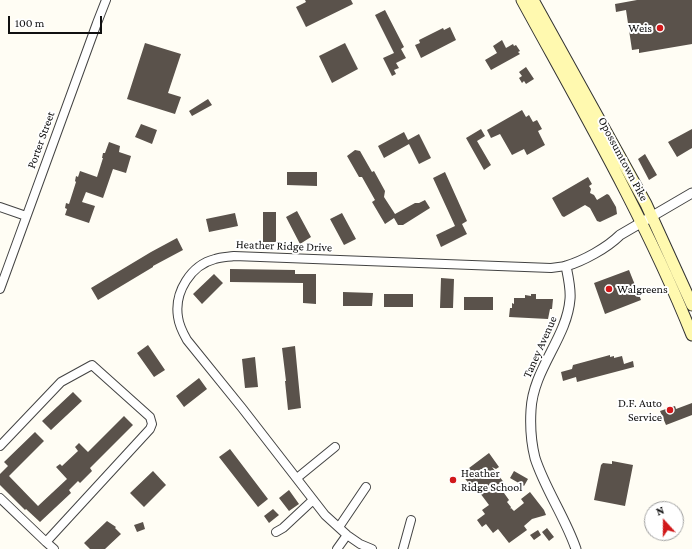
<!DOCTYPE html>
<html>
<head>
<meta charset="utf-8">
<style>
  body { margin:0 }
  #map { position:relative; width:692px; height:549px; overflow:hidden; background:#fffdf4; font-family:"Crimson Pro",serif }
  canvas { display:block }
  .north { position:absolute; left:644px; top:501px; width:40px; height:40px; box-sizing:border-box; background:#fff; border:1px solid #9f9f9f; border-radius:50%; rotate:339deg; font-size:11px; font-weight:700; line-height:16px; text-align:center; color:#101010 }
  .north::after { content:''; display:block; margin:auto; width:14px; height:18px; background:#d1181a; clip-path:polygon(50% 0,100% 100%,50% 72%,0 100%) }
  .scale { position:absolute; left:8px; top:16px; width:94px; height:18px; box-sizing:border-box; border:2px solid #101010; border-top:0; padding-left:5px; font-size:12px; line-height:14px; white-space:nowrap; color:#101010; -webkit-text-stroke:3px #fff; paint-order:stroke }
</style>
</head>
<body>
<div id="map">
<canvas width="692" height="549"></canvas>
<div class="north">N</div>
<div class="scale">100 m</div>
</div>
<script>
const ctx = document.querySelector('canvas').getContext('2d');
ctx.lineJoin = 'round';
function paint(path, color) {
  ctx.fillStyle = color;
  ctx.fill(path, 'evenodd');
}
function trace(path, color, width, dash) {
  ctx.strokeStyle = color;
  ctx.lineWidth = width;
  ctx.lineCap = dash ? 'butt' : 'round';
  ctx.setLineDash(dash || []);
  ctx.stroke(path);
}
function label(font, color, halo, rows, align = 'center') {
  ctx.font = font + ' "Crimson Pro",serif';
  ctx.lineWidth = 4;
  ctx.setLineDash([]);
  ctx.textBaseline = 'middle';
  ctx.strokeStyle = halo;
  ctx.fillStyle = color;
  for (const [text, x, y, turn = 0] of rows) {
    ctx.save();
    ctx.translate(x, y);
    ctx.rotate((+turn || 0) * Math.PI / 180);
    ctx.textAlign = isNaN(turn) ? turn : align;
    if (halo) ctx.strokeText(text, 0, 0);
    ctx.fillText(text, 0, 0);
    ctx.restore();
  }
}
const building = new Path2D(`
  M305 0H351L353 4 306 27 296 7 306 2Z
  M637 0H692V44L639 53V49L632 50 626 10 616 12 615 4Z
  M385 10 404 47 401 49 406 58 396 63 399 68 394 70 396 74 392 76 383 58 394 53 375 15Z
  M450 27 456 40 421 58 415 45 420 43 419 40 443 28 444 30Z
  M502 40 506 48 513 44 514 46 516 45 520 51 518 52 520 54 491 70 485 60 497 53 493 46Z
  M145 43 181 54 168 93 181 97 175 114 127 99Z
  M345 43 358 69 332 83 319 56Z
  M526 67 534 79 526 84 524 81 522 83 519 78 522 76 519 72Z
  M208 99 212 105 192 116 189 111Z
  M522 110 526 117 529 115 533 122 537 120 542 129 538 131 545 145 527 155 524 149 512 155 500 134 491 138 487 130Z
  M141 124 157 130 152 144 135 137Z
  M481 129 485 136 477 141 491 165 484 170 466 138Z
  M692 129V148L677 157 668 142Z
  M404 132 408 140 419 134 431 158 419 164 409 144 384 158 378 146Z
  M109 142 120 146 119 152 131 156 126 173 113 169 103 198 86 192 82 202 95 206 89 223 65 215 67 209 65 208 66 203 69 204 76 182 75 181 76 176 78 177 80 171 97 177 103 158H102L103 153H105Z
  M355 150 360 151 372 172 374 171 385 191 384 197 395 214 415 203H419L425 200 430 208 403 225H398L394 218 385 224 372 202 375 200 362 177H359L347 156Z
  M645 154 657 175 649 180 638 159Z
  M287 172H317V186L287 185Z
  M445 172 467 221 462 224 467 234 441 247 436 235 455 226 433 178Z
  M588 177 592 184 589 186 591 189 590 193 594 195 597 200 607 194 609 195 616 207 617 214 600 222 597 221 590 208 585 205 564 217 562 216 552 198Z
  M297 211 311 237 300 244 286 217Z
  M263 212H276V242H263Z
  M235 213 238 226 209 232 206 219Z
  M342 213 356 239 344 245 330 219Z
  M177 238 183 250 153 266V267L98 300 91 288 151 252Z
  M230 269 295 270V274H316V304L303 303V283L230 282Z
  M629 270 641 300 605 314 594 283Z
  M214 274 223 283 202 304 193 294Z
  M441 278 454 279 453 308H440Z
  M343 292 373 293 372 306H343Z
  M384 294H413V307H384Z
  M531 294H536V299H553L552 309H550L548 319 509 317 510 308H512V303L514 304V298H525V295L531 296Z
  M464 297H493V310H464Z
  M148 345 165 370 154 377 137 353Z
  M295 346 301 408 288 410 285 381H286L282 348Z
  M610 355V357L614 356V358L622 356 624 364 633 361 634 367 577 382 576 377 563 381 561 372 572 369 573 365Z
  M255 357 258 387 245 388 242 359Z
  M199 378 207 389 184 407 176 396Z
  M73 392 82 401 51 430 42 421Z
  M692 403V415L666 425 660 411 675 406 676 409Z
  M124 416 133 425 90 468 92 471 80 483 78 481 69 490 71 493 40 522 26 509 25 510 0 485V474L8 466 4 462 35 432 44 441 9 476 38 506 67 479 56 467 60 464 62 466 78 451 75 447 79 443 88 452Z
  M230 449 268 499 258 507 219 457Z
  M489 453 499 467 496 469 492 467 509 489 504 493 509 500 507 502 511 507 510 509 511 508 514 511 524 503 521 499 530 492 544 510 546 515 532 519 524 526 527 530 509 543 498 529 493 533 486 524 482 527 477 520 485 514 482 510 489 505 474 485 472 487 461 474Z
  M612 461 633 465 625 506 594 500 601 465 603 463 612 464Z
  M153 471 166 485 144 507 130 493Z
  M514 471 528 479 524 486 510 478Z
  M289 490 299 504 289 511 279 498Z
  M273 509 279 515 269 523 264 516Z
  M107 521 116 527 115 528 121 534 105 549H90L84 543Z
  M143 522 145 529 137 532 134 525Z
  M547 528 554 537 549 541 542 532Z
  M538 530 541 535 534 540 530 535Z`);
const minor = new Path2D(`
  M0 207 26 216
  M0 289 97 23 106 0
  M0 446 61 382 92 365 150 417 152 424 150 429 46 542 0 498
  M297 478 335 447
  M339 527 366 487
  M276 532 283 528 313 500
  M46 542 54 549
  M337 549 347 535
  M372 549 360 544 347 535 325 515 242 408 187 340C183 333 179 325 178 317 174 292 191 265 215 259 221 257 228 257 234 256L551 268 566 266
  M403 549 411 520`);
const tertiary = new Path2D(`
  M566 266C568 276 571 289 570 299 567 338 533 369 531 410 530 426 531 442 535 458 545 489 565 517 576 549
  M566 266C583 261 607 248 620 235L692 193`);
const secondary = new Path2D(`
  M522 0C582 110 645 218 692 335
  M533 0 646 204 692 305`);
const markers = [
  [660,28,4,"#d1181a"],
  [609,289,4,"#d1181a"],
  [670,410,4,"#d1181a"],
  [453,480,4,"#d1181a"]
];
const poiNames = [
  ["Weis",652,28],
  ["Walgreens",617,289,"left"],
  ["D.F. Auto",662,403],
  ["Service",662,417],
  ["Heather",461,473,"left"],
  ["Ridge School",461,487,"left"]
];
const streetNames = [
  ["Porter Street",41,140,-70],
  ["Opossumtown Pike",623,159,62],
  ["Heather Ridge Drive",284,246,2],
  ["Taney Avenue",540,347,-66]
];
paint(building, '#5a524b');
trace(minor, '#434343', 10);
trace(tertiary, '#434343', 11);
trace(secondary, '#323232', 13);
trace(minor, '#fff', 8);
trace(tertiary, '#fff', 9);
trace(secondary, '#fff9af', 11);
for (const [x, y, r, color] of markers) {
  const dot = new Path2D();
  dot.arc(x, y, r, 0, 2 * Math.PI);
  ctx.fillStyle = color;
  ctx.fill(dot);
  trace(dot, '#fff', 1.5);
}
label('12px', '#101010', '#fff', poiNames, 'right');
label('12px', '#101010', '#fff', streetNames);
</script>
</body>
</html>
